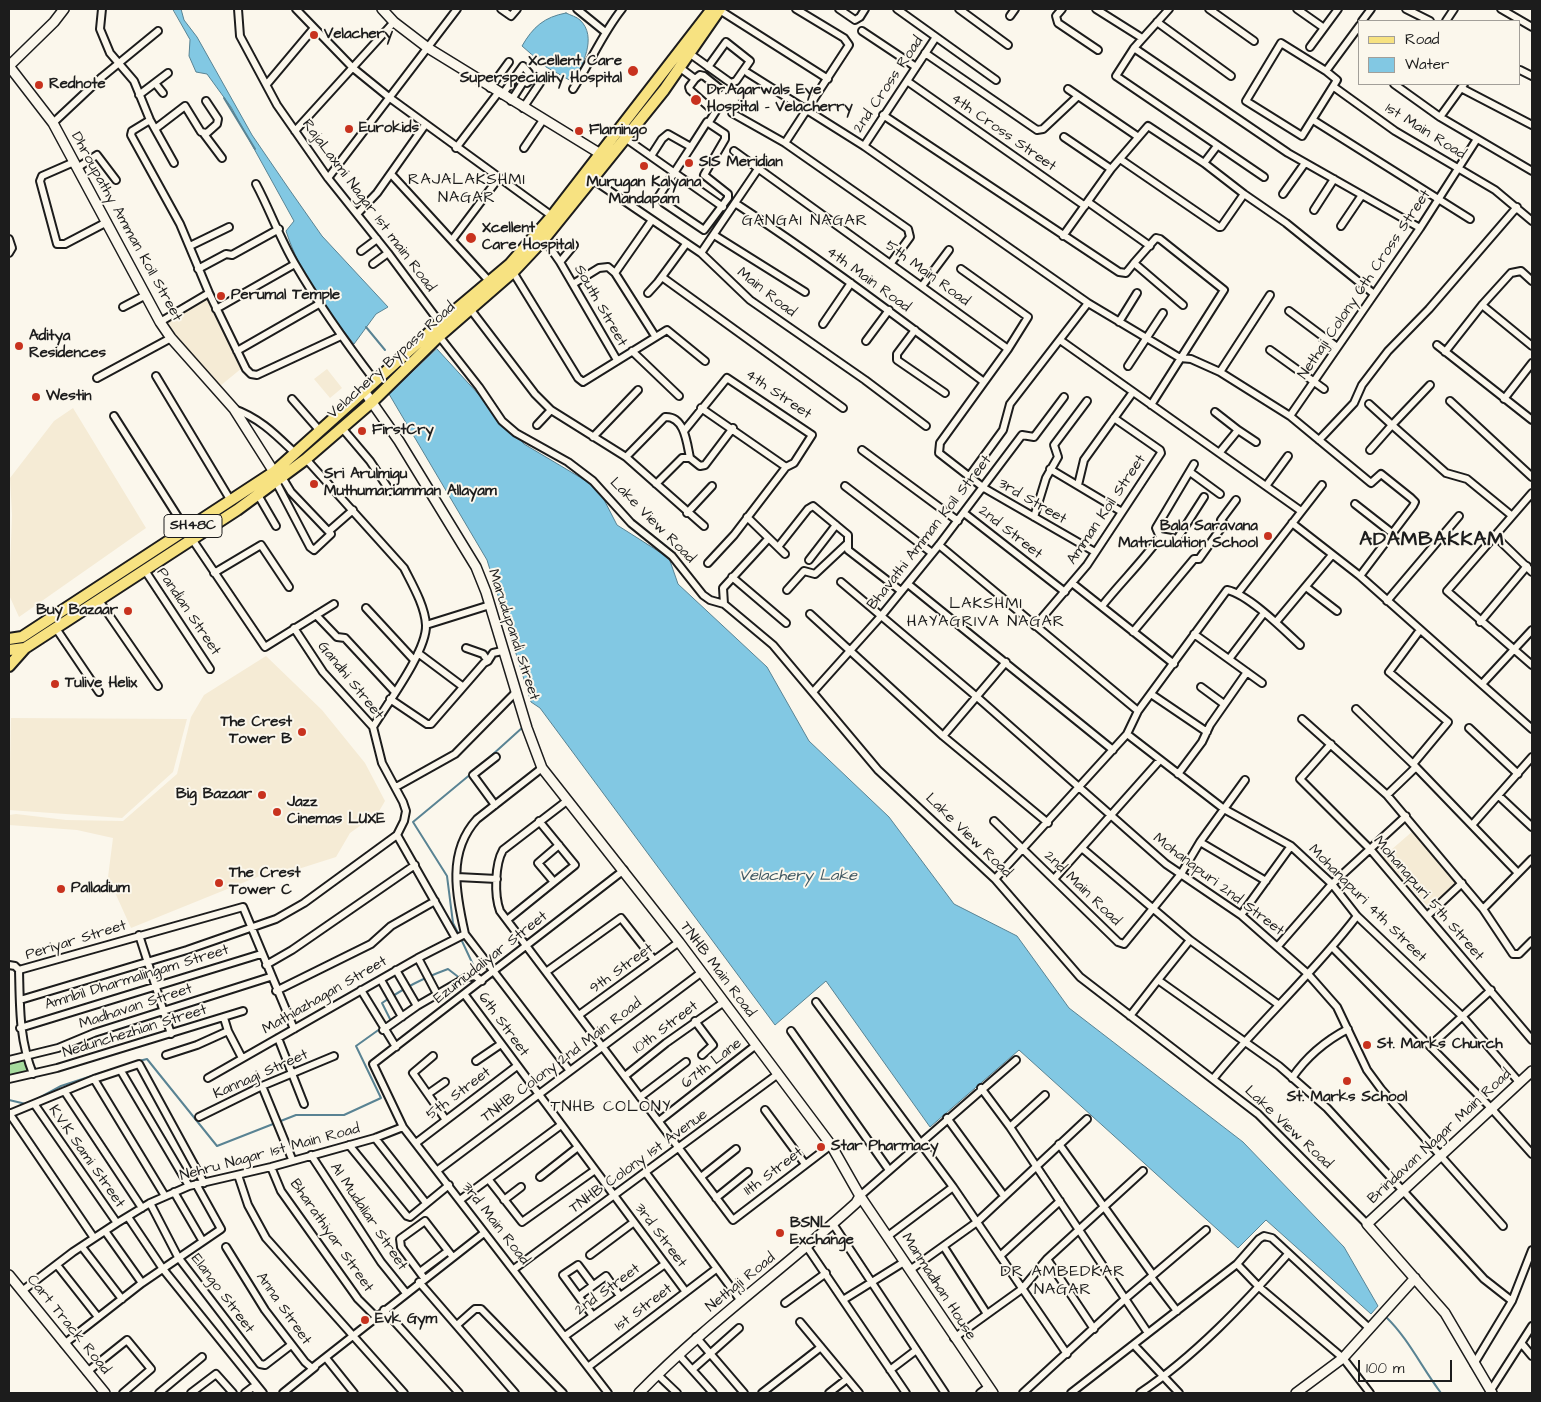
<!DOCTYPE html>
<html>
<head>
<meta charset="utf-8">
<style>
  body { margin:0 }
  #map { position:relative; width:1541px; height:1402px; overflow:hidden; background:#fbf7ec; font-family:"Architects Daughter",sans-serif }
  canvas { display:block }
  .frame { position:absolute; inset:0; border:10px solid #1c1c1c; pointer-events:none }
  .legend { position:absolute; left:1358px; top:20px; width:162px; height:65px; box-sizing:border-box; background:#fbf7ec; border:1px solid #a29f99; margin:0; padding:6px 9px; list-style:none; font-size:15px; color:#1c1c1c }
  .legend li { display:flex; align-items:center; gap:10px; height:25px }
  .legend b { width:25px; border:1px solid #a29f99 }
  .scale { position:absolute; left:1358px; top:1360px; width:94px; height:22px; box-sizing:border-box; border:2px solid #1c1c1c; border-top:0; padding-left:6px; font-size:15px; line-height:18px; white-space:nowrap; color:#1c1c1c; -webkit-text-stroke:4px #fbf7ec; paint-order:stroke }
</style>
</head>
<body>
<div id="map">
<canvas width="1541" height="1402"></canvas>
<div class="frame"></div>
<ul class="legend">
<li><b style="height:6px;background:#f7e281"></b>Road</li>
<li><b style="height:14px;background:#82c8e3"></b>Water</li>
</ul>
<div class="scale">100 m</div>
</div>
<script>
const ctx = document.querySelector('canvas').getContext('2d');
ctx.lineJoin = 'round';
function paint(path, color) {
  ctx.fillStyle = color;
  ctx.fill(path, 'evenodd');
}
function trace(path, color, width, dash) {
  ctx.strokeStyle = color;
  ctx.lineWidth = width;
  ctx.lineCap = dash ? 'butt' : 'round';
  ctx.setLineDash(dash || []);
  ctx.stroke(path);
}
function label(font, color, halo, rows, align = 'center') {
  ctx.font = font + ' "Architects Daughter",sans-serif';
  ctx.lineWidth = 4;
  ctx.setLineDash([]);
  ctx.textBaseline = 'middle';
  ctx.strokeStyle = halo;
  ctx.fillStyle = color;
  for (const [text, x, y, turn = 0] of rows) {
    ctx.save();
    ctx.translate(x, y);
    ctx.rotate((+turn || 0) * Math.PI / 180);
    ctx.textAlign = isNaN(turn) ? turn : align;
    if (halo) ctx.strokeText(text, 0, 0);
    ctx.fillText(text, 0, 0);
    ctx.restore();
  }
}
const built = new Path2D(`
  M206 297 242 368 220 386 160 319Z
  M327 369 342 388 330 398 314 379Z
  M73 408 146 528 19 617 9 595 12 515 10 478 54 421Z
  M266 656 322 710 365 763 385 801 378 813 350 833 336 857 292 871 262 875 131 928 108 877 113 838 77 830 9 825V815L16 814 66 820 123 821 177 774 191 717 204 695Z
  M11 718 187 719 173 772 122 818 9 810Z
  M1414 830 1461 883 1430 909 1383 857Z`);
const green = new Path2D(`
  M25 1059 31 1073 9 1076V1062Z`);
const water = new Path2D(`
  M173 9H181L184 20 197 37 252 135 289 189 322 236 388 307 376 314 354 344C326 309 300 274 286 231L294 221 231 107 207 74 196 72 189 56 190 40Z
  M566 13C570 15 577 17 580 20 598 37 582 66 573 82L546 67 522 46C533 27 544 17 566 13Z
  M437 349 524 444 598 488 617 525 669 558 678 584 767 667 809 741 889 817 954 904 1017 936 1069 1008 1243 1142 1344 1247 1378 1306 1371 1314 1266 1220 1238 1248 1019 1050 930 1127 826 981 775 1025 540 708 531 702 487 560 389 394Z`);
const stream = new Path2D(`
  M224 98 255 149
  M366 327 385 350
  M481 765 523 727
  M459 935 453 923 447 876 413 822 472 773
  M461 939 476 971 471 974
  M139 1061 147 1059 217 1146 296 1115H344L381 1098 356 1046 391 1021 382 1003C406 987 421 979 448 969L461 979
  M37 1099 61 1086 113 1069
  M9 1100 26 1104
  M1386 1317C1408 1338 1422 1368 1441 1393`);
const street = new Path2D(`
  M102 9 100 29 110 53 134 81 150 120 174 163
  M238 9 240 36 277 105 328 178 388 253 440 323
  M296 9 353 68 390 98 552 216
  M501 9 511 16 517 9
  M577 9 604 31
  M718 9 828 79
  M839 9 855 20 860 17 865 9
  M897 9 996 80
  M959 9 1008 45
  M1062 9 1056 16 1058 23 1098 50
  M1096 9 1142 38
  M1169 9 1134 48 1116 76 1264 177
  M1209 9 1254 41
  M1297 9 1324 28 1338 9
  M1406 9 1430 21
  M1501 9 1532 27
  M1010 16 1015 9
  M1362 21 1371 9
  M1446 21 1454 9
  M1157 22 1231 76
  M862 31 916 67
  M1310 47 1324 28
  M1134 48 1288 153 1420 228
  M689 53 728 81 731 83 736 81 750 61 726 42 708 67
  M925 53 1037 130 1043 129 1077 97
  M679 67 695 79 689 87 690 90 709 107
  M1520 70 1532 76
  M1326 71 1337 80 1302 136 1246 101 1281 43 1326 71 1360 25
  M748 73 864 146 1088 303 1180 358 1191 359 1220 372 1290 416 1371 483 1381 474 1411 498 1415 502 1413 506 1360 576
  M695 79 700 75 704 76 719 88
  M907 81 1085 206
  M155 83 163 93
  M267 84 314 28
  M1394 84 1440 117 1532 171
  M1334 87 1395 131 1495 190 1532 221
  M490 88 509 62
  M1461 88 1532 125
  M573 89C591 62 602 34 622 9
  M1068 89 1137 136
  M139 95 168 73
  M502 95 523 66 529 73 511 101
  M523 108 540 83 533 77 527 83
  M732 113 785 143 908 229 910 237 891 263
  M883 115 1119 272 1126 273 1134 263 1183 305
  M1440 117 1464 84
  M150 120 132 131 131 135 180 224 209 293 246 369 251 374 257 375 341 336
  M1313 120 1470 219
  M709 122 716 111
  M53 123 102 77 158 31
  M155 129 185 106 201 132 207 133 217 124 218 119 206 101
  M295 131 394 22
  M204 134 222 158
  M1064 137 1111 169
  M625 138 723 207
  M785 143 849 45 844 38 796 9
  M864 146 936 37
  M456 148 498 93
  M524 148 543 120
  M734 151 1008 349
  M651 156 662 139 668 134 691 147 707 122 725 134V139L704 175 728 194V198L704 230 664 203 659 196 691 147
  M74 162 42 176 40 181 57 244H65L107 222
  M1204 163 1217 146
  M77 168 97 155 116 180
  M391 174 490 282
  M328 178 457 9
  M592 179 701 253 750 300 865 380 926 426
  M256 184C270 210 280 239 295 264 319 305 346 343 375 381
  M1244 194 1286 223 1374 294
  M1283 194 1305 163
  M1088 202 1150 246
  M735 203C821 259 902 321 984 382
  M1314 210 1334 179
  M358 213 377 193 425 125
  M1341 226 1362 195
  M714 235 805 292
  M1063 236 1111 169 1148 126 1204 163 1244 194 1221 227H1219L1120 159
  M9 239 12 248 9 253
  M544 239 560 262 617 360
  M452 240 498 179
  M190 246 229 227
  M361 251 377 239
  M701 253 758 169
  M560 262 574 245
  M1134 263 1156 238 1160 239 1224 290 1151 405
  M373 264 388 253
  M198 269 226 254 232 255 279 229
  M961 269 1028 317 1008 349 940 443 939 453 984 488 1095 552
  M513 272 578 378 583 382 667 330 705 361
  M615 273 652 220
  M662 277 843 408
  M573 284 599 268 608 267 615 273 655 336
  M922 286 949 250
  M648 293 658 282 686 244
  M1482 305 1532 346
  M123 307 146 295
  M216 309 295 264
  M471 310 535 394 551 410 626 457 704 526
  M1289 311 1337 347
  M160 322 209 293
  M1119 322 1137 293
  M823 324 851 283
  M915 330 897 354V360L945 393
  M439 336 479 387 502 421 516 433 568 462 593 481 631 523 672 556 703 595 710 600 724 604 773 645 878 770 995 879 1080 977 1258 1114 1367 1224
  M1060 340 1301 511
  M866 341 889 310
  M1437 345 1532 420
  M1270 350 1324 389
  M237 351 319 304
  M632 351 679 396
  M1445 352 1482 305 1511 273 1521 271 1532 281
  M1128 366 1163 313
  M1220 372 1270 295
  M156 376 231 501
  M97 378 171 338
  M1430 385 1392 425 1446 473 1467 479 1511 515
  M292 399 320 431
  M1504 399 1532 363
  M1450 401 1532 477
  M1369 404 1392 425 1370 450
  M701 408 786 467
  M234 409C260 418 277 436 296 454
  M1215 412 1238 430
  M114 416 192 539 265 647 334 604
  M1290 416 1420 228 1477 139
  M537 425 551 410
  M342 428 370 461 390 491
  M684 431 727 378 812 435 794 463 786 467 734 535 708 563
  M593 437 638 390
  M1319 440 1354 403 1362 385 1388 351 1429 309 1517 207
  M862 450 958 521
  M1220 452 1238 430 1256 442
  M626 457 665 417C685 416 687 444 690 458
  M690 458 700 466 705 465 733 428
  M306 459 404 568C412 584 425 606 426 625 427 651 387 704 373 727
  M1050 469 1122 512
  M1190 472 1220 494
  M968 478 1003 430 1010 404 1088 303
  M276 482 310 547 314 550 331 534 291 492 282 477
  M656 484 682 458H690
  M1078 485 1084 460 1133 392
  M845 486 932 553
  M1266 486 1288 456
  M1532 493 1447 591 1532 665
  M258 495 276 526
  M1355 504 1392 533
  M687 513 712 486
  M964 513 1065 592
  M747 517 785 554
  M1034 517 1046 478 1058 457 1054 445 1087 401
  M1292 523 1360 576 1532 729
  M329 531 353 510
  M1160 536 1177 539 1204 497
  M1496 537 1532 572
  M939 545 1138 711
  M778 547 808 509 813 506 848 535V550L901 591
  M809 560 836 525
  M144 569 210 669
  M214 573 261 545 289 587
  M732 577 786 623
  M841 582 977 697 1166 864 1241 915 1308 974 1337 1007 1367 1070 1381 1089 1503 1226
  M1072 583 1174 664
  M908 584 1113 750
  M1306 587 1337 611
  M787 590 804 571 815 574 847 544
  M1238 593 1322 485
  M98 599 158 686
  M1387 601 1459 516
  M724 604 723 588 768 539
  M1102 606C1121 582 1142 562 1160 537L1156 528 1194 464
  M366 608 414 660
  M810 614 943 736 1006 662
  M316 615 337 637 345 638 395 692
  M1276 622 1332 555
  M1480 622 1527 566
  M426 625 490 605
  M1035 626 1087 565 1161 453 1160 450 1114 418
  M55 627 99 692
  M1133 632 1194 559H1199L1224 524 1221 520 1236 500
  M1194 634 1262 683
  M466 648 483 654 488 661
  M418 653 462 686
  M1229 659 1264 613
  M1482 684 1532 630
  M1201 687 1224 704
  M813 692 882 615 939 545 1022 435 1034 437 1064 397
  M1151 694 1207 732
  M390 699 427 724H431L484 663 488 661 493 653 502 651
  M1356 709 1413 764 1518 873
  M1302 719 1387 795 1483 909 1513 954H1519L1532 941
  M1469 728 1518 774
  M1127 734 1224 809 1291 846 1332 884 1357 916 1462 1016 1519 1082
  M943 736 1048 823
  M1331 744 1300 779 1370 849 1532 1040
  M1413 764 1448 722 1389 672 1420 630
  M542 768 477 819C447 852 456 894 465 934L570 1071
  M1178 774 1202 742 1210 725 1247 672
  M396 787 455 754 516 692
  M1387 795 1416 767
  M1499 796 1532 827
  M568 800 503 850C495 864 494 895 500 911L733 1220 831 1145
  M495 805 473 775 496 757
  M994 821 1118 942 1124 944 1181 874 1200 842 1245 780
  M1472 825 1532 757
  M397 835 455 937
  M1200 842 1266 881
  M1083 849 1190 940 1279 1005
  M457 877 497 879
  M995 879 1127 734 1138 711 1227 590C1248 594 1284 630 1300 645
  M1054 879 1160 760
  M554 882 538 863 559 845
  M1483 909 1532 859
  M1241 915 1291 846
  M1427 916 1462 883
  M507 920 575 865 539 821
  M139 935 171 1034
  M1190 940 1158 980 1279 1066 1327 1108 1484 1279 1512 1301
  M1278 946 1332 884 1406 816
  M1333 948 1491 1108 1532 1154
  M418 958 437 994
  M9 965 15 966 19 970C20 1007 19 1039 33 1074
  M266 965 292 950 415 865
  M19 970 243 907 294 1029
  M396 970 417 1006
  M546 972 621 918 654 960
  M381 980 402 1017
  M361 990 396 1047
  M276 991 371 944 391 926 435 901
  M465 995 686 1292
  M20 1000 187 950 276 919 304 903 397 835 404 821 406 811 403 802 382 763 373 727 323 672 294 628
  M816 1002 953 1187 1067 1354
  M579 1015 679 942
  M1130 1016 1158 980
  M224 1018 228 1031 242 1058
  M695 1021 713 1045 702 1055
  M20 1028 261 954
  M383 1030 417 1006 467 977 475 976 482 981
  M791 1031 889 1170
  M278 1038 304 1104
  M1430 1046 1491 990
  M166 1055 197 1045 228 1031
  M433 1056 413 1073 446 1120
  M9 1060 58 1048 94 1033 270 977
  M476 1061 501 1044
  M121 1071 189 1186
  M625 1076 666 1043 724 1002
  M208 1078 418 958 465 934
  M1292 1078C1307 1056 1325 1041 1348 1029
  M9 1079 57 1068 243 1011
  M94 1079 165 1196
  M1213 1079C1258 1023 1313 974 1357 916
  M262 1086 292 1159
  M981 1088 1010 1127
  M65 1092 142 1208
  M428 1094 445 1082
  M1045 1095 1010 1127 1148 1333
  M640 1097 686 1062
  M35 1105 117 1223
  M765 1110 805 1164
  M9 1113 94 1238
  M9 1114 94 1079 139 1064 204 1183
  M199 1117 262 1086 334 1056
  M947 1118 1004 1196
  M659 1121 756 1045
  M375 1138 426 1203
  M416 1143 517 1066
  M1059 1144 1153 1275
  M349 1145 407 1216 410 1217 449 1185
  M311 1155 381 1262 406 1293
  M271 1167 281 1191 358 1299 376 1317
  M438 1170 702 972
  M646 1173 741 1301
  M238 1175 248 1205 266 1238 404 1393
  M540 1177 578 1147
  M701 1177 736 1149
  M489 1180 522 1222 595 1170
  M174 1192 202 1240
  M860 1196 1016 1060
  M716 1198 748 1172
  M460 1200 561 1125
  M504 1200 521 1187
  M150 1203 178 1257 260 1364 265 1365 291 1345
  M128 1217 163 1269 263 1393
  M833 1224 945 1393
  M105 1231 142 1283
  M888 1236 953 1187
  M82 1247 122 1299
  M226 1247 265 1310 305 1362 312 1368 484 1233
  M807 1247 906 1393
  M944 1247 987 1314
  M590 1255 634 1222
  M1000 1256 1060 1201
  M1047 1259 1094 1329
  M1237 1264 1259 1287 1343 1358 1370 1393
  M57 1265 98 1317
  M514 1269 778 1074
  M910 1270 977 1222 1087 1119
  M420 1272 448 1251
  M1151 1277 1177 1311
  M424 1278 401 1247 400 1239 425 1221 452 1256
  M419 1282 515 1393
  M593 1285 578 1265 563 1275 593 1316
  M22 1291 73 1252 117 1223 150 1203 189 1186 271 1167 375 1138 403 1127
  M579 1296 606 1276 620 1296
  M843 1300 904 1262
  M785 1303 826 1273
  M384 1310 459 1393
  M800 1322 859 1393
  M457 1325 475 1309H481L563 1393
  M565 1336 665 1264
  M696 1337 744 1393
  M954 1338 1022 1289 1047 1259 1143 1171
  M64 1344 142 1283 221 1229 196 1184
  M1522 1344 1532 1356
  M1134 1345 1179 1393
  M678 1354 713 1393
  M326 1358 354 1393
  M1474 1364 1512 1301 1532 1250
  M588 1367 716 1269
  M693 1369 739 1328
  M890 1370 915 1351
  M87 1372 127 1340 151 1369 123 1393
  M657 1374 677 1393
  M1491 1390 1532 1326
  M159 1393 202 1357
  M191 1393 216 1374 233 1393
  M245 1393 253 1387 257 1391
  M283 1393 315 1367
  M608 1393 403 1127 373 1064 624 870
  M762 1393 821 1347
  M829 1393 847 1379
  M980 1393 988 1387
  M1023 1393 1125 1299 1206 1230
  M1071 1393 1237 1264 1259 1239 1264 1236 1272 1238 1369 1328
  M1140 1393C1195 1356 1244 1304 1288 1254`);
const secondary = new Path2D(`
  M382 9 394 22 428 48 599 153
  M9 66 53 123 160 322 171 338 234 409 274 472
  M9 66 54 22 64 9
  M364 391 399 441 476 567 486 592 527 728 542 768 679 942 831 1145 860 1196 993 1393
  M9 1275 105 1393
  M639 1393C706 1324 785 1268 856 1203L860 1196
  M1296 1393 1343 1358 1415 1278
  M1492 1393 1445 1313 1367 1224 1532 1071`);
const primary = new Path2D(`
  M9 639 22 637 274 472 440 323 510 264 552 216 712 9
  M9 650 25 648
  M9 666 25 648 237 510 306 459 372 402 436 339 513 272 544 239 664 90 720 9`);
const markers = [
  [314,35,5,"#c8321e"],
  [633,71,6,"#c8321e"],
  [39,85,5,"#c8321e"],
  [696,100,6,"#c8321e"],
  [349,129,5,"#c8321e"],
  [579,131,5,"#c8321e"],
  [689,163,5,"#c8321e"],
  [644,166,5,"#c8321e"],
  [471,238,6,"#c8321e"],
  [221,296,5,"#c8321e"],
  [19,346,5,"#c8321e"],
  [36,397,5,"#c8321e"],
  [362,431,5,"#c8321e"],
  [314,484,5,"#c8321e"],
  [1268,536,5,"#c8321e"],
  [128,611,5,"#c8321e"],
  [55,684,5,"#c8321e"],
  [302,732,5,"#c8321e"],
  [262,795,5,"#c8321e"],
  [277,812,5,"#c8321e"],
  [219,883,5,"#c8321e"],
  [61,889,5,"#c8321e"],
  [1367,1045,5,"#c8321e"],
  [1347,1081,5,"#c8321e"],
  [821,1147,5,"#c8321e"],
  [780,1233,5,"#c8321e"],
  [365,1320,5,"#c8321e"]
];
const shields = [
  [193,526,58]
];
const shieldNames = [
  ["SH48C",193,526]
];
const poiNames = [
  ["Velachery",324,35],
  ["Xcellent Care",622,62,"right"],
  ["Superspeciality Hospital",622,79,"right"],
  ["Rednote",49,85],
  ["Dr.Agarwals Eye",707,91],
  ["Hospital - Velacherry",707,108],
  ["Eurokids",359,129],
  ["Flamingo",589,131],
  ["SIS Meridian",699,163],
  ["Murugan Kalyana",644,183,"center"],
  ["Mandapam",644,200,"center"],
  ["Xcellent",482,229],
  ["Care Hospital",482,246],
  ["Perumal Temple",231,296],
  ["Aditya",29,337],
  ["Residences",29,354],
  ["Westin",46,397],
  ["FirstCry",372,431],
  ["Sri Arulmigu",324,475],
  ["Muthumariamman Allayam",324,492],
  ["Bala Saravana",1258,527,"right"],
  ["Matriculation School",1258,544,"right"],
  ["Buy Bazaar",118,611,"right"],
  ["Tulive Helix",65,684],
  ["The Crest",292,723,"right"],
  ["Tower B",292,740,"right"],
  ["Big Bazaar",252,795,"right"],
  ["Jazz",287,803],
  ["Cinemas LUXE",287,820],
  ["The Crest",229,874],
  ["Tower C",229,891],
  ["Palladium",71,889],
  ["St. Marks Church",1377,1045],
  ["St. Marks School",1347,1098,"center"],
  ["Star Pharmacy",831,1147],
  ["BSNL",790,1224],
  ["Exchange",790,1241],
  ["Evk Gym",375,1320]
];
const streetNames = [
  ["2nd Cross Road",889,85,-56],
  ["1st Main Road",1425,132,32],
  ["4th Cross Street",1003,133,35],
  ["RajaLaxmi Nagar 1st main Road",368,206,53],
  ["Dhroupathy Amman Koil Street",126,227,61],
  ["5th Main Road",927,274,36],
  ["4th Main Road",868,280,36],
  ["Nethaji Colony 6th Cross Street",1365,285,-56],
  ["Main Road",766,293,38],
  ["South Street",600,306,60],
  ["Velachery Bypass Road",392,361,-42],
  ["4th Street",778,395,34],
  ["3rd Street",1032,502,30],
  ["Amman Koil Street",1107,510,-56],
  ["Lake View Road",652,521,45],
  ["Bhavathi Amman Koil Street",930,533,-52],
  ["2nd Street",1010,533,38],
  ["Pandian Street",188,612,56],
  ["Marudupandi Street",513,635,72],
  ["Gandhi Street",350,681,51],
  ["Lake View Road",968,836,44],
  ["Mohanapuri 2nd Street",1218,885,37],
  ["2nd Main Road",1082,889,44],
  ["Mohanapuri 5th Street",1428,899,49],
  ["Mohanapuri 4th Street",1367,904,45],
  ["Periyar Street",76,941,-17],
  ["Ezumudaliyar Street",491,958,-38],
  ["9th Street",622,969,-36],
  ["TNHB Main Road",717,970,53],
  ["Amnbil Dharmalingam Street",137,978,-17],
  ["Mathiazhagan Street",325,996,-30],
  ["Madhavan Street",136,1007,-18],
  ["6th Street",503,1025,54],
  ["10th Street",666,1028,-37],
  ["Nedunchezhian Street",135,1032,-17],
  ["TNHB Colony 2nd Main Road",562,1061,-37],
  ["67th Lane",712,1064,-38],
  ["Kannagi Street",261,1075,-24],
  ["5th Street",459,1094,-37],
  ["Lake View Road",1288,1128,43],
  ["Brindavan Nagar Main Road",1440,1137,-43],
  ["Nehru Nagar 1st Main Road",270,1153,-15],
  ["K.V.K Sami Street",86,1157,55],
  ["TNHB Colony 1st Avenue",639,1162,-36],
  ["11th Street",774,1172,-37],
  ["Al Mudaliar Street",368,1217,56],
  ["3rd Main Road",495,1224,52],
  ["Bharathiyar Street",331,1236,55],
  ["3rd Street",660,1236,53],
  ["Nethaji Road",741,1283,-39],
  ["Manmadhan House",938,1287,57],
  ["2nd Street",608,1290,-36],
  ["Elango Street",222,1294,53],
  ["1st Street",644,1308,-37],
  ["Anna Street",283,1309,55],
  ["Cart Track Road",68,1325,51]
];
const neighbourhoodNames = [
  ["RAJALAKSHMI",467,181],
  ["NAGAR",467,199],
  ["GANGAI NAGAR",805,222],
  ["LAKSHMI",986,605],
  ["HAYAGRIVA NAGAR",986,623],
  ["TNHB COLONY",611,1108],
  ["DR AMBEDKAR",1063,1273],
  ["NAGAR",1063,1291]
];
const waterNames = [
  ["Velachery Lake",798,877]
];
const districtNames = [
  ["ADAMBAKKAM",1432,541]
];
paint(built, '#f5ebd5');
paint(green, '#a6db9d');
paint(water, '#82c8e3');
trace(water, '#598393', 1);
trace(stream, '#598393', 2);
trace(street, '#1c1c1c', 10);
trace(secondary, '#1c1c1c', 12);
trace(primary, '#1c1c1c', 14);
trace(street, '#fbf7ec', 6);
trace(secondary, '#fbf7ec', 9);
trace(primary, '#f7e281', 10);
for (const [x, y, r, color] of markers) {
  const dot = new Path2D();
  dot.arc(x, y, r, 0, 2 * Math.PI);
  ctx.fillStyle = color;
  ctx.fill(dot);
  trace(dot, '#fbf7ec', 2);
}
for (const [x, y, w] of shields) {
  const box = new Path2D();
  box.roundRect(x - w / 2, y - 11.5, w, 23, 4);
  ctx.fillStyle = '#fbf7ec';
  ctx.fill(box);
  trace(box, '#1c1c1c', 1);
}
label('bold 14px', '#1c1c1c', null, shieldNames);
label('bold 15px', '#1c1c1c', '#fbf7ec', poiNames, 'left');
label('15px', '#1c1c1c', '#fbf7ec', streetNames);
ctx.letterSpacing = '1px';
label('16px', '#1c1c1c', '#fbf7ec', neighbourhoodNames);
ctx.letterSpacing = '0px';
label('italic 16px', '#405862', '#fbf7ec', waterNames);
ctx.letterSpacing = '1px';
label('bold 20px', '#1c1c1c', '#fbf7ec', districtNames);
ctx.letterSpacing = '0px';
</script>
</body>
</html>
